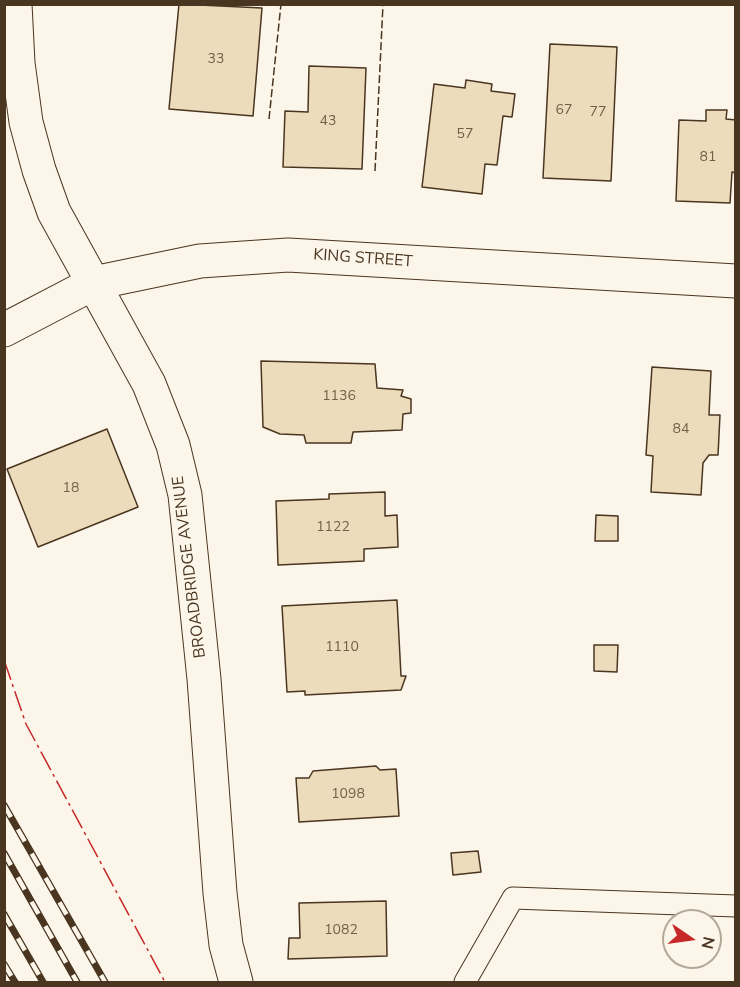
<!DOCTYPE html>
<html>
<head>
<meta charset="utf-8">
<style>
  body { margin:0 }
  #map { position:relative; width:740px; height:987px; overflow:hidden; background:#fbf6e9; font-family:"Nunito Sans",sans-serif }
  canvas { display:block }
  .frame { position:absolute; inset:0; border:6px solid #4a3520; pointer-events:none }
  .north { position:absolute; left:662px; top:909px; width:60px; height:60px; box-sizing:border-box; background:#fbf6e9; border:2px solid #b4a999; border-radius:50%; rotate:103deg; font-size:16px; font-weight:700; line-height:24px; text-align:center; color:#4a3520 }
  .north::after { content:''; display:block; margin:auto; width:21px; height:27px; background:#c62828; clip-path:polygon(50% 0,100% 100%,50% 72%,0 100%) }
</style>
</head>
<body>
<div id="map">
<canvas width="740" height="987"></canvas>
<div class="frame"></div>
<div class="north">N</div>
</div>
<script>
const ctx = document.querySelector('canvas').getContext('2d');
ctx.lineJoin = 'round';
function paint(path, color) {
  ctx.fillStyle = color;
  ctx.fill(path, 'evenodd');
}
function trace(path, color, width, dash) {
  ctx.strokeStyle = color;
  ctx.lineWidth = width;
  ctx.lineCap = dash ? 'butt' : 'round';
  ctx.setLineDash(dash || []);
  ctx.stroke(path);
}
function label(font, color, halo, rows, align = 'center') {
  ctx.font = font + ' "Nunito Sans",sans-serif';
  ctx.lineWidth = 4.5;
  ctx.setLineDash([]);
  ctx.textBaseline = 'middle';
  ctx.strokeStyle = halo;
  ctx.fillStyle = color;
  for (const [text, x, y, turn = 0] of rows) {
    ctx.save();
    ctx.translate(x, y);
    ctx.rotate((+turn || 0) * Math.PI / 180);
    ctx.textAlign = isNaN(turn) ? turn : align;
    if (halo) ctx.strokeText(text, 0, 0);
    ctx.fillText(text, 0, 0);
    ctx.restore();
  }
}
const building = new Path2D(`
  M179 4 262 8 253 116 169 109Z
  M550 44 617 47 611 181 543 178Z
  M309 66 366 68 362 169 283 167 285 111 308 112Z
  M466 80 492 84 491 91 515 94 512 117 503 116 497 165 485 164 482 194 422 187 434 84 465 88Z
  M706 110H727L726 119 736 120V173L732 172 730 203 676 201 679 120 706 121Z
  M261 361 375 364 377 388 403 390 401 396 411 399V413L403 414 402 430 353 432 351 443H306L304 435 280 434 263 427Z
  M652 367 711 371 709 415H720L718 455H709L703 463 701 495 651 492 653 456 646 455Z
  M107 429 138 507 38 547 7 469Z
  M385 492V516L397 515 398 547 364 549V561L278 565 276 501 329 499V494Z
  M596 515 618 516V541H595Z
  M397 600 401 676H406L401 690 305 695V691L287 692 282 606Z
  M594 645H618L617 672 594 671Z
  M376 766 380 770 396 769 399 816 299 822 296 778H309L313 771Z
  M478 851 481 872 453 875 451 853Z
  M386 901 387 956 288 959 289 938H300L299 903Z`);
const lane = new Path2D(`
  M465 982 513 898 736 906`);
const street = new Path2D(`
  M15 4 18 63 26 122 39 170 54 212 149 384 173 445 185 495 204 679 220 893 226 945 236 982
  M4 330 94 283 200 261 288 255 736 281`);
const rail = new Path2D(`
  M4 805 105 982
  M4 853 77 982
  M4 914 43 982
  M4 964 15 982`);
const fence = new Path2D(`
  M269 119 281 4
  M375 171 383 4`);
const power = new Path2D(`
  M4 660 26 724 165 982`);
const numberNames = [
  ["33",216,60],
  ["67",564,111],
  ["77",598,113],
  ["43",328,122],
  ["57",465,135],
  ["81",708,158],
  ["1136",339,397],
  ["84",681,430],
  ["18",71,489],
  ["1122",333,528],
  ["1110",342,648],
  ["1098",348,795],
  ["1082",341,931]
];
const streetNames = [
  ["KING STREET",363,259,4],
  ["BROADBRIDGE AVENUE",190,567,-97]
];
paint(building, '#ecdcbc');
trace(building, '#4a3520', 1.5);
trace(lane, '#4a3520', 23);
trace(street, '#4a3520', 35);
trace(lane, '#fbf6e9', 21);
trace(street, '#fbf6e9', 33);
trace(rail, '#4a3520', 7);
trace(rail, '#fbf6e9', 4.5, [14]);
trace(fence, '#4a3520', 1.5, [8, 3]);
trace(power, '#c62828', 1.5, [21, 4.5, 3, 4.5]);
label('14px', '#725f47', null, numberNames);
label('16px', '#4a3520', '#fbf6e9', streetNames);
</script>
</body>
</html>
